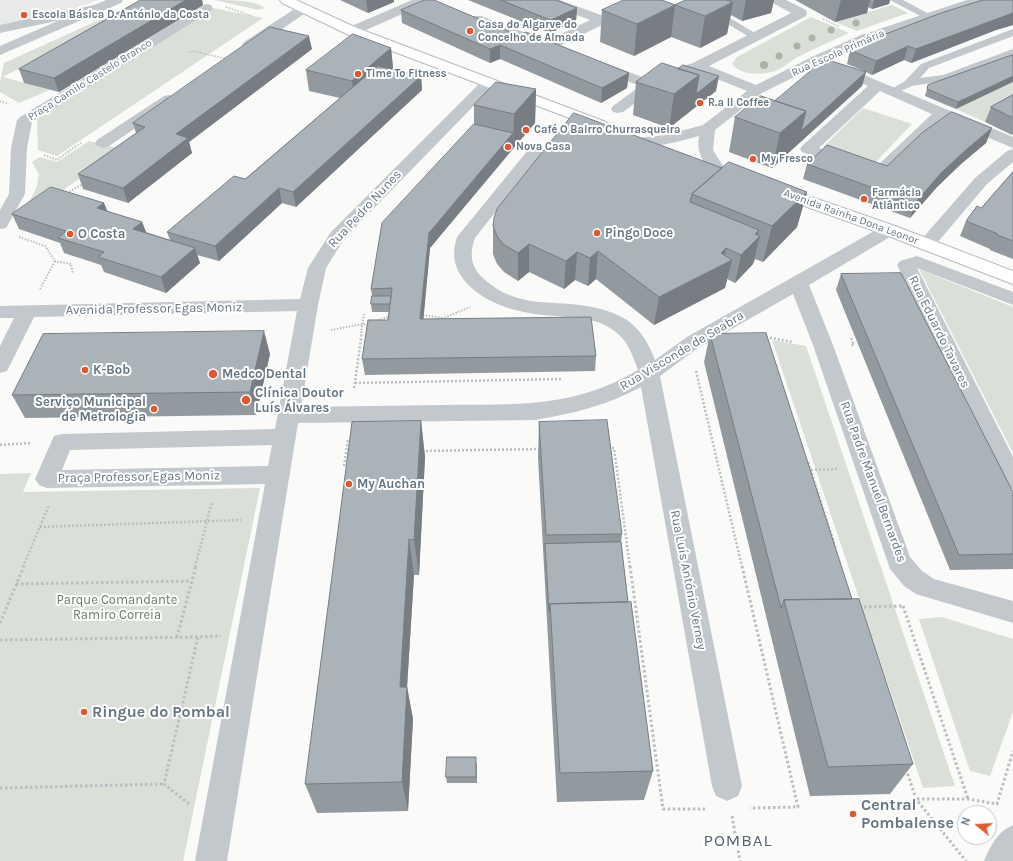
<!DOCTYPE html>
<html>
<head>
<meta charset="utf-8">
<style>
  body { margin:0 }
  #map { position:relative; width:1013px; height:861px; overflow:hidden; background:#fafaf8; font-family:Karla,sans-serif }
  canvas { display:block }
  .north { position:absolute; left:957px; top:805px; width:40px; height:40px; box-sizing:border-box; background:#fff; border:1px solid #c1c8cd; border-radius:50%; rotate:288deg; font-size:11px; font-weight:700; line-height:16px; text-align:center; color:#657683 }
  .north::after { content:''; display:block; margin:auto; width:14px; height:18px; background:#e4572e; clip-path:polygon(50% 0,100% 100%,50% 72%,0 100%) }
</style>
</head>
<body>
<div id="map">
<canvas width="1013" height="861"></canvas>
<div class="north">N</div>
</div>
<script>
const ctx = document.querySelector('canvas').getContext('2d');
ctx.lineJoin = 'round';
function paint(path, color) {
  ctx.fillStyle = color;
  ctx.fill(path, 'evenodd');
}
function trace(path, color, width, dash) {
  ctx.strokeStyle = color;
  ctx.lineWidth = width;
  ctx.lineCap = dash ? 'butt' : 'round';
  ctx.setLineDash(dash || []);
  ctx.stroke(path);
}
function label(font, color, halo, rows, align = 'center') {
  ctx.font = font + ' Karla,sans-serif';
  ctx.lineWidth = 4;
  ctx.setLineDash([]);
  ctx.textBaseline = 'middle';
  ctx.strokeStyle = halo;
  ctx.fillStyle = color;
  for (const [text, x, y, turn = 0] of rows) {
    ctx.save();
    ctx.translate(x, y);
    ctx.rotate((+turn || 0) * Math.PI / 180);
    ctx.textAlign = isNaN(turn) ? turn : align;
    if (halo) ctx.strokeText(text, 0, 0);
    ctx.fillText(text, 0, 0);
    ctx.restore();
  }
}
const built = new Path2D(`
  M0 0H99L73 9 0 26Z`);
const green = new Path2D(`
  M143 0H145L3 77 50 90 19 103 0 92V82L4 63Z
  M215 0C230 0 255 0 265 8L258 10Z
  M892 5 908 13 857 31 835 22Z
  M213 8 263 18 57 156 38 150 37 119 40 115Z
  M811 17 849 33C832 41 815 48 798 57 790 61 781 70 772 72 759 75 740 75 732 64L737 57Z
  M1013 82V106L985 122 956 109Z
  M863 108 912 124 874 164 823 147Z
  M89 141 121 149 20 221 37 186 39 174 32 162 40 157 57 162Z
  M919 269 1013 307V453Z
  M772 340 806 346 955 786 923 788Z
  M31 473 23 492 260 488 183 861H0V474Z
  M942 617 1013 639V712L990 776 970 771 919 619Z`);
const pathFar3 = new Path2D(`
  M226 7 252 16
  M823 19 838 26
  M188 52 193 51 227 59
  M0 101 9 104
  M75 147 81 143`);
const pathFar2 = new Path2D(`
  M44 155 57 160 76 146
  M67 193 83 184
  M19 237 45 246 55 261 71 264 73 274
  M40 289 55 261
  M423 315 443 318
  M439 320 470 307
  M375 321 391 316
  M331 330 363 324 369 325
  M361 333 364 314`);
const pathFar1 = new Path2D(`
  M766 337 793 342
  M851 338 854 345H851
  M696 371 742 567
  M355 383 562 379
  M354 388 362 332
  M0 445 31 443
  M608 448H614L630 567
  M422 451 541 449
  M808 462 836 549
  M344 466 348 439
  M811 470 837 469
  M40 527 241 520
  M23 567 49 505
  M195 567 212 502`);
const path = new Path2D(`
  M630 566 663 809H705
  M742 566 798 807 750 808
  M16 584 191 581
  M903 606 968 799
  M859 607 902 606
  M0 623 24 566
  M177 637 196 566
  M0 640 198 637
  M906 769 916 799 966 861
  M0 788 164 784
  M917 799H968L997 804 1013 751
  M189 804 164 784 198 637 221 636
  M732 816 740 861`);
const service = new Path2D(`
  M688 0H700L760 36 759 38H751Z
  M890 0H903L933 16 932 18H924Z
  M1013 29V36L929 68 920 78 943 75 1013 49V56L949 80 912 86 894 94 888 91 905 81 921 64Z`);
const pedestrian = new Path2D(`
  M99 4 103 5 105 8 103 11 0 33V25Z`);
const minor = new Path2D(`
  M106 0H123L121 3 0 55V46Z
  M412 0H429L427 3 357 34H347L345 31 347 28Z
  M543 0H560L606 17 607 20 606 23 553 49 547 50 471 22 470 19 471 16H481L547 41 590 20 545 3Z
  M771 0H786L806 10 807 13 806 16 709 66 756 85 814 56 861 35 967 0H985L983 3 871 41 824 62 762 93 715 130 713 150 725 169 723 172 717 174 711 172C702 160 696 151 699 136 679 141 658 149 637 144L635 141 637 138 666 135 703 125 747 91 697 71 677 77 656 88 623 112 618 113 613 112 611 109 613 106 640 86 595 69 593 66 595 63 600 62 605 63 650 80 667 71 693 63 791 13 773 3Z
  M207 4 211 5 213 8 211 11 32 122 27 148 25 194 6 228 0 229V210L9 194 11 148 17 120 20 117 203 5Z
  M303 5 307 6 309 9 307 12 254 48H244L242 45 244 42 299 6Z
  M864 75 1013 137V148L944 119 884 177 878 179 802 152 800 149 802 146 868 86 859 82 857 79 859 76ZM880 91 932 114 875 168 819 148Z
  M489 78 494 79 496 82 494 85 344 239 326 268 318 305 301 407C348 406 396 406 444 405 516 404 572 409 638 370 632 354 628 340 613 330 595 317 575 318 555 316 523 314 485 306 464 280 453 266 452 253 457 237L528 150 534 148 540 150 542 153 475 238C469 254 471 268 484 279 518 310 554 299 592 307 604 309 617 314 627 320 641 330 649 344 655 360L687 337 883 226 889 225 895 226 898 230 895 234 809 285 833 345 910 557 922 571 934 579 1013 601V623L916 594 904 586 890 569 813 345 793 294 695 350 660 376 742 786 738 796 727 801 716 796 712 786 641 387C608 405 572 414 535 420L298 423 227 861H195L265 484 47 488 39 485 35 479 54 436 62 434 275 429 297 311 34 317 7 371 0 373V346L14 318H0V306L300 299 308 268 331 232 484 79ZM272 445 268 466 62 470 70 450Z
  M169 95 174 96 176 99 174 102 109 146 103 148 97 146 95 143 97 140 164 96Z
  M1013 149V162L987 184 932 249 926 250 920 249 917 245 920 241 975 178 1007 151Z
  M917 256 1013 292V305L917 268 1013 457V489L1005 486 1001 480 897 265 900 261Z
  M1013 825V861H984C991 845 997 832 1013 825Z`);
const secondary = new Path2D(`
  M280 0H296L357 28 606 122 609 125 606 128 601 130 596 128 347 34 282 3Z
  M777 185 895 226 1013 271V284L883 234 771 194 769 190 771 186Z`);
const trees = [
  [856,23,3.5],
  [831,30,3.5],
  [812,38,3.5],
  [797,46,3.5],
  [779,56,3.5],
  [764,65,4]
];
const wall = new Path2D(`
  M141 0H202L203 5 59 92 24 83 19 69Z
  M340 0H394V2L368 13Z
  M468 0H556L577 8 576 21 550 33Z
  M686 0H774L771 13 742 21 731 15 727 34 700 48 671 37 634 56 600 42 602 10 675 5Z
  M795 0H890L889 4 872 9 868 7 867 13 835 22Z
  M1013 0V25L996 30 911 63 904 60 872 75 866 72 862 86 772 168 729 152 735 117 864 71 847 64 850 50Z
  M401 10 519 36 629 73 627 88 601 103 500 59 490 63 402 23Z
  M391 48 393 68 392 69 421 76 422 90 296 207 282 203 219 261 197 255 200 263 166 293 104 272 101 265 64 253 60 243 19 229 12 214 104 203 107 211 142 222 146 232 170 240 167 232 245 179 340 98 309 91 306 70Z
  M312 49 189 142 192 153 128 203 83 189 78 174 136 133 133 123Z
  M1013 55 956 109 925 96 928 85Z
  M678 69 716 91 669 128 633 115 636 82Z
  M536 89 535 123 430 248 423 319 596 356 595 371 365 375 362 359 388 320 389 312H372L371 304 372 296 371 289 474 124V105Z
  M1013 95V134L1012 135 985 122 991 107Z
  M992 128 986 143 961 164 937 187 910 218 803 179 807 164 887 166Z
  M722 168 807 192 797 227 763 262 755 259 753 264 735 283 727 279 725 288 654 325 596 279 588 286 575 280 564 289 529 272 518 281 504 272 497 264 493 254V226Z
  M1013 172V259L990 250V249L960 236 966 221 981 208Z
  M841 274 1013 492V569L950 570 836 290Z
  M710 334 852 599 913 764 890 794 810 796 704 362Z
  M270 354 256 415 25 418 12 395Z
  M421 421 425 457 419 575H414L407 687 413 719 408 811 317 813 305 784Z
  M539 422 622 534 621 542 628 602 653 771 644 800 557 802 538 458Z
  M477 763V783H447L446 777Z`);
const shadedWall = new Path2D(`
  M186 0H202L203 5 59 92 54 78Z
  M366 0H394V2L368 13Z
  M746 0H774L771 13 742 21Z
  M841 0H870L867 13 835 22Z
  M874 0H890L889 4 872 9Z
  M733 2 727 34 700 48 705 16Z
  M675 5 671 37 634 56 637 24Z
  M577 8 576 21 550 33 551 20Z
  M1013 13V25L996 30 911 63 916 49 1002 17Z
  M309 36 312 49 189 142 192 153 128 203 123 188 176 134Z
  M500 45V59L490 63V49Z
  M908 46 904 60 872 75 876 61Z
  M391 48 393 68 355 102 352 81Z
  M866 72 862 86 797 145 801 131Z
  M629 73 627 88 601 103 602 88Z
  M699 75 719 76 716 91 669 128 674 94Z
  M421 76 422 90 296 207 293 192Z
  M1013 76V82L956 109 958 102Z
  M536 89 535 123 513 148 514 114Z
  M806 111 797 145 772 168 780 133Z
  M992 128 986 143 961 164 937 187 910 218 915 203 942 172 967 149Z
  M513 133V148L430 248 422 335 420 319 429 233Z
  M279 188 282 203 219 261 215 246Z
  M807 192 797 227 763 262 772 226Z
  M104 203 110 218 97 208Z
  M142 222 148 237 133 229Z
  M759 230 756 240 760 236 753 264 735 283 741 255 755 234Z
  M529 244V272L518 281V253Z
  M195 248 200 263 166 293 161 277Z
  M726 248 723 265 732 260 725 288 654 325 659 297 721 253Z
  M598 251 596 279 588 286 590 258Z
  M577 252 575 280 564 289 566 261Z
  M264 331 270 354 256 415 250 392Z
  M421 421 425 457 419 575 414 540Z
  M409 539 414 575 405 719 400 687Z
  M407 687 413 719 408 811 402 782Z`);
const building = new Path2D(`
  M141 0H186L54 78 19 69Z
  M425 0H434L519 36 526 32 629 73 602 88 500 45 490 49 401 10Z
  M501 0H556L577 8 551 20Z
  M624 0H662L675 5 637 24 602 10Z
  M686 0H726L733 2 705 16 675 5Z
  M983 0H1013V13L1002 17 916 49 908 46 876 61 850 50 883 35 941 13Z
  M270 27 309 36 176 134 188 138 123 188 78 174 145 127 133 123Z
  M353 34 391 48 352 81 306 70Z
  M1013 55V76L958 102 927 89 928 85Z
  M825 59 866 72 801 131 806 111 775 101Z
  M662 63 699 75 674 94 636 82Z
  M683 65 719 76 696 94 699 75 678 69Z
  M378 66 421 76 293 192 279 188 215 246 167 232 234 176 245 179Z
  M496 82 536 89 514 114 474 105Z
  M1013 95V118L991 107Z
  M761 96 806 111 780 133 735 117Z
  M952 112 992 128 967 149 942 172 915 203 807 164 827 145 887 166 923 132Z
  M574 113 722 168 692 194 690 202 759 230 755 234 760 236 741 255 726 248 721 253 732 260 659 297 598 251 590 258 577 252 566 261 529 244 518 253 503 244 497 236 493 226 494 218 497 209Z
  M474 124 513 133 429 233 420 319 591 317 596 356 362 359 368 320H388L392 288 371 289 382 223Z
  M729 162 807 192 772 226 692 194Z
  M1013 172V241L997 235 998 234 966 221 977 206 981 208Z
  M51 187 104 203 97 208 142 222 133 229 195 248 161 277 98 257 104 252 58 238 66 231 12 214Z
  M901 273 1013 492V554L959 555 841 274Z
  M372 296H391L390 304H371Z
  M264 331 250 392 12 395 43 334Z
  M766 333 852 599 784 600 781 608 710 334Z
  M607 420 622 534 546 535 539 422Z
  M421 421 414 540 409 539 400 687H407L402 782 305 784 352 422Z
  M621 542 628 602 550 604 549 612 545 544Z
  M859 599 913 764 828 767 784 600Z
  M631 602 653 771 560 773 550 604Z
  M447 757H476V777H446Z`);
const markers = [
  [24,15,4,"#e4572e"],
  [470,31,4,"#e4572e"],
  [358,74,4,"#e4572e"],
  [700,103,4,"#e4572e"],
  [526,130,4,"#e4572e"],
  [508,147,4,"#e4572e"],
  [753,159,4,"#e4572e"],
  [864,199,4,"#e4572e"],
  [597,233,4,"#e4572e"],
  [70,234,4,"#e4572e"],
  [85,370,4,"#e4572e"],
  [213,374,5,"#e4572e"],
  [246,400,5,"#e4572e"],
  [154,409,4,"#e4572e"],
  [349,484,4,"#e4572e"],
  [84,712,4,"#e4572e"],
  [853,814,4,"#e4572e"]
];
const farPoinames = [
  ["Escola Básica D. António da Costa",32,15],
  ["Casa do Algarve do",478,25],
  ["Concelho de Almada",478,38],
  ["Time To Fitness",366,74],
  ["R.a II Coffee",708,103],
  ["Café O Bairro Churrasqueira",534,130],
  ["Nova Casa",516,147],
  ["My Fresco",761,159],
  ["Farmácia",872,193],
  ["Atlântico",872,206]
];
const farStreetnames = [
  ["Rua Escola Primária",838,53,-24],
  ["Praça Camilo Castelo Branco",90,80,-32],
  ["Avenida Rainha Dona Leonor",851,217,20]
];
const streetNames = [
  ["Rua Pedro Nunes",365,209,-47],
  ["Avenida Professor Egas Moniz",154,309,-1],
  ["Rua Eduardo Tavares",939,332,64],
  ["Rua Visconde de Seabra",682,351,-31],
  ["Praça Professor Egas Moniz",139,477,-1],
  ["Rua Padre Manuel Bernardes",873,482,70],
  ["Rua Luís António Verney",688,580,79]
];
const poiNames = [
  ["Pingo Doce",605,233],
  ["O Costa",78,234],
  ["K-Bob",93,370],
  ["Medco Dental",222,374],
  ["Clínica Doutor",255,393],
  ["Luís Álvares",255,408],
  ["Serviço Municipal",146,402,"right"],
  ["de Metrologia",146,417,"right"],
  ["My Auchan",357,484]
];
const parkNames = [
  ["Parque Comandante",117,600],
  ["Ramiro Correia",117,615]
];
const nearPoinames = [
  ["Ringue do Pombal",92,712],
  ["Central",861,805],
  ["Pombalense",861,823]
];
const nearNeighbourhoodnames = [
  ["POMBAL",738,841]
];
paint(built, '#e8e9e9');
paint(green, '#dadfd7');
trace(secondary, '#b3babf', 2);
trace(pathFar3, '#bbbfc2', 1.5, [1.5, 1.5]);
trace(pathFar2, '#bbbfc2', 2, [1.5, 1.5]);
trace(pathFar1, '#bbbfc2', 2.5, [2, 2]);
trace(path, '#bbbfc2', 3, [2.5, 2.5]);
paint(service, '#c3c8cc');
paint(pedestrian, '#c3c8cc');
paint(minor, '#c3c8cc');
paint(secondary, '#fff');
ctx.fillStyle = '#aab4a7';
for (const [x, y, r] of trees) {
  ctx.beginPath();
  ctx.arc(x, y, r, 0, 2 * Math.PI);
  ctx.fill();
}
paint(wall, '#929a9f');
paint(shadedWall, '#777d82');
paint(building, '#aab3b9');
trace(building, '#777d82', 1);
for (const [x, y, r, color] of markers) {
  const dot = new Path2D();
  dot.arc(x, y, r, 0, 2 * Math.PI);
  ctx.fillStyle = color;
  ctx.fill(dot);
  trace(dot, '#fff', 1.5);
}
label('bold 11px', '#657683', '#fff', farPoinames, 'left');
label('11px', '#657683', '#fff', farStreetnames);
label('13px', '#657683', '#fff', streetNames);
label('bold 13px', '#657683', '#fff', poiNames, 'left');
label('13px', '#687a64', '#fff', parkNames);
label('bold 16px', '#657683', '#fff', nearPoinames, 'left');
ctx.letterSpacing = '1px';
label('17px', '#57646e', '#fff', nearNeighbourhoodnames);
ctx.letterSpacing = '0px';
</script>
</body>
</html>
